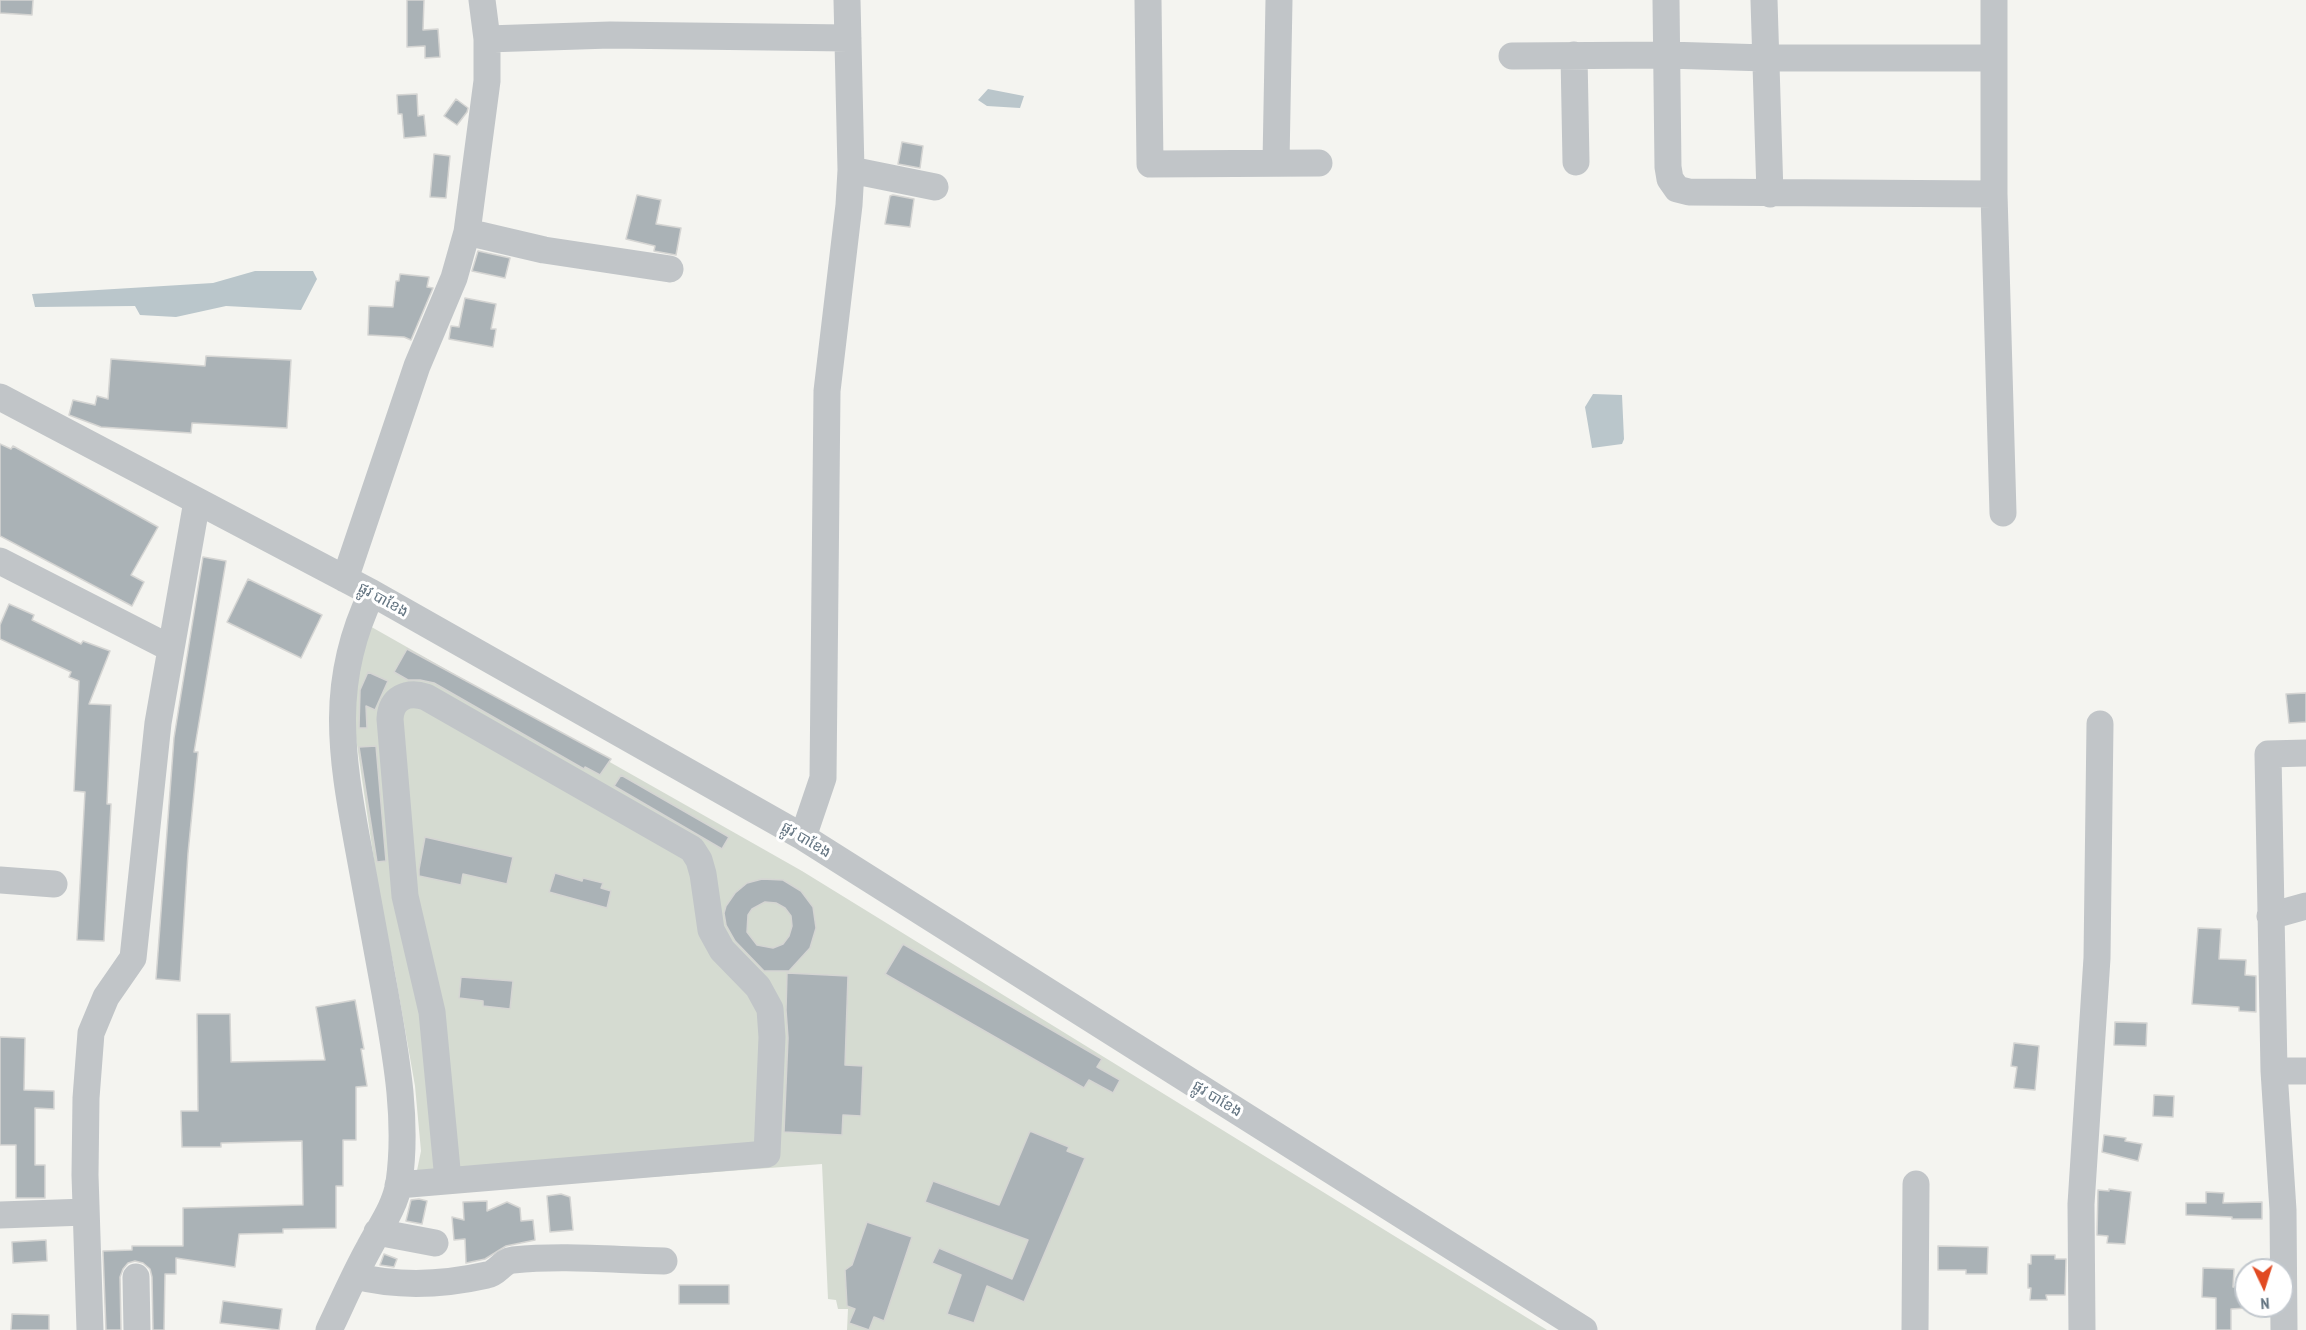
<!DOCTYPE html>
<html>
<head>
<meta charset="utf-8">
<style>
  body { margin:0 }
  #map { position:relative; width:2306px; height:1330px; overflow:hidden; background:#f4f4f0; font-family:"PT Sans Narrow",sans-serif }
  canvas { display:block }
  .north { position:absolute; left:2234px; top:1258px; width:60px; height:60px; box-sizing:border-box; background:#fff; border:2px solid #c1c7cd; border-radius:50%; rotate:176deg; font-size:16px; font-weight:700; line-height:24px; text-align:center; color:#637481 }
  .north::after { content:''; display:block; margin:auto; width:21px; height:27px; background:#e14a22; clip-path:polygon(50% 0,100% 100%,50% 72%,0 100%) }
</style>
</head>
<body>
<div id="map">
<canvas width="2306" height="1330"></canvas>
<div class="north">N</div>
</div>
<script>
const ctx = document.querySelector('canvas').getContext('2d');
ctx.lineJoin = 'round';
function paint(path, color) {
  ctx.fillStyle = color;
  ctx.fill(path, 'evenodd');
}
function trace(path, color, width, dash) {
  ctx.strokeStyle = color;
  ctx.lineWidth = width;
  ctx.lineCap = dash ? 'butt' : 'round';
  ctx.setLineDash(dash || []);
  ctx.stroke(path);
}
function label(font, color, halo, rows, align = 'center') {
  ctx.font = font + ' "PT Sans Narrow","Noto Sans Khmer",sans-serif';
  ctx.lineWidth = 6;
  ctx.setLineDash([]);
  ctx.textBaseline = 'middle';
  ctx.strokeStyle = halo;
  ctx.fillStyle = color;
  for (const [text, x, y, turn = 0] of rows) {
    ctx.save();
    ctx.translate(x, y);
    ctx.rotate((+turn || 0) * Math.PI / 180);
    ctx.textAlign = isNaN(turn) ? turn : align;
    if (halo) ctx.strokeText(text, 0, 0);
    ctx.fillText(text, 0, 0);
    ctx.restore();
  }
}
const green = new Path2D(`
  M368 625 802 871 1547 1330H847L848 1309H838L836 1300 828 1299 822 1164 412 1195 421 1151 415 1086 394 967 381 908 353 718 357 675Z`);
const water = new Path2D(`
  M988 89 1024 96 1020 108 987 106 978 100Z
  M255 271H313L317 279 301 310 226 306 176 317 140 315 135 306 35 307 32 294 213 283Z
  M1593 394 1622 395 1624 439 1622 444 1592 448 1585 407Z`);
const building = new Path2D(`
  M0 0H33L32 15 0 13Z
  M407 0H424L423 30 438 29 440 57 425 58V46L407 47Z
  M417 94 418 116 424 115 426 136 404 138 402 114H398L397 95Z
  M456 99 468 108 467 112 457 125 444 116Z
  M902 142 923 146 920 168 898 164Z
  M434 154 450 156 446 198 430 197Z
  M637 195 661 200 656 224 681 228 676 255 654 251 655 246 626 239Z
  M893 195 914 199 910 227 885 224 890 196Z
  M478 251 510 258 505 278 472 271Z
  M400 274 429 277 427 287 433 288 411 340 404 337 368 335 369 306 393 307 396 281H399Z
  M465 298 496 304 491 329H496L493 347 449 339 451 326 459 327Z
  M206 356 291 360 287 428 192 423 191 433 101 427 69 415 73 400 95 405 97 396 108 399 111 359 205 366Z
  M0 444 11 449 13 446 158 527 131 575 144 582 132 606 0 536Z
  M203 557 226 561 194 752H198L188 853 180 981 156 979 174 738Z
  M248 579 322 615 301 658 227 622Z
  M9 604 34 615 32 620 81 644 83 641 110 651 89 704 111 705 107 804H111L104 941 77 940 85 792 74 791 79 681 69 677 71 672 0 639V625Z
  M407 649 594 750 611 759 600 775 585 767 584 769 434 683 420 680H408L394 672Z
  M368 672 388 681 375 710 366 706 367 728H359L360 690Z
  M2306 693V722L2289 723 2286 694Z
  M376 746 386 861 377 862 359 747Z
  M621 775 729 837 722 849 614 786Z
  M425 837 513 857 507 884 463 874 461 885 419 876V869Z
  M555 873 582 881 583 878 603 883 601 888 611 891 607 908 549 892Z
  M762 879 783 880 801 891 813 907 816 928 810 948 789 971H764L735 941 726 925 724 913 726 906 735 893 747 883ZM765 902 776 903 785 908 791 916 792 926 789 936 783 944 773 948 757 945 747 932 748 915 752 909Z
  M2198 928 2221 929 2219 959 2246 960 2245 975 2256 976V1012L2239 1011V1007L2192 1004Z
  M903 944 1102 1059 1097 1067 1120 1080 1113 1093 1089 1080 1084 1088 885 974Z
  M787 973 848 976 845 1065 863 1066 861 1116 843 1115 842 1135 784 1132 788 1038 786 1010Z
  M461 977 513 981 510 1009 483 1006V1001L459 998Z
  M355 1000 364 1049H361L367 1086 356 1087V1140H343V1186H336V1228L283 1229V1233L239 1234 235 1267 176 1258V1274H165L164 1330H153L152 1277 150 1269 143 1263 135 1261 128 1263 123 1269 120 1277 121 1330H106L103 1251 132 1250V1246H183V1208L303 1205 302 1141 221 1143V1147H182L181 1111H198L197 1014H230L231 1062 325 1060 316 1007Z
  M2115 1022 2147 1023 2146 1046 2114 1045Z
  M0 1037 25 1038 24 1090 54 1091V1109L35 1108V1165H45V1198H16V1145H0Z
  M2014 1043 2039 1046 2035 1090 2014 1088 2017 1067 2011 1066Z
  M2154 1095 2174 1096 2173 1117 2153 1116Z
  M1030 1131 1069 1147 1067 1151 1085 1158 1024 1302 987 1286 974 1323 947 1314 961 1275 932 1263 939 1248 1012 1279 1028 1240 925 1202 933 1181 999 1205Z
  M2104 1135 2126 1138 2125 1141 2142 1144 2138 1161 2102 1152Z
  M2109 1189 2131 1192 2125 1244 2107 1243 2108 1236 2097 1235 2098 1190 2109 1191Z
  M2206 1192 2224 1193 2223 1203 2262 1202V1219H2232V1217L2186 1215V1203H2206Z
  M561 1194 570 1197 573 1230 550 1232 547 1196Z
  M419 1199 427 1201 422 1224 406 1221 411 1200Z
  M487 1201V1211L507 1202 520 1208 521 1221 533 1220 535 1240 506 1246 485 1259 466 1263 465 1239 454 1240 452 1217 464 1220 463 1202Z
  M867 1222 912 1237 884 1321 874 1317 869 1330 849 1323 855 1309 847 1306 845 1270 852 1265Z
  M46 1240 47 1261 13 1263 12 1242Z
  M1938 1246 1988 1247 1987 1274H1966V1270H1938Z
  M384 1254 397 1259 394 1267 380 1265Z
  M2031 1255H2055V1259H2066L2065 1295H2046L2047 1300H2030L2031 1288H2028V1264H2031Z
  M2203 1268 2234 1269 2233 1287H2246V1308L2231 1309V1330H2216V1298L2202 1297Z
  M679 1285H729V1304H679Z
  M223 1301 282 1309 279 1330 220 1323Z
  M12 1314 49 1315V1330H11Z`);
const minor = new Path2D(`
  M1148 0 1150 164 1319 163
  M1666 0 1668 167 1670 179 1677 189 1689 192 1994 194
  M1764 0 1770 194
  M1994 0V194L2003 513
  M487 39 610 35 848 38
  M1574 55 1576 162
  M1512 56 1667 55 1766 58H1993
  M1276 162 1279 0
  M851 170 935 187
  M467 232 544 250 670 269
  M0 397 372 593 803 837 1584 1330
  M0 561 170 648
  M345 579 417 366 454 278 467 232 487 81V39L482 0
  M803 837 823 778 827 391 849 205 851 170 847 0
  M0 880 54 884
  M2270 916 2306 906
  M2274 1071H2306
  M398 1185 767 1154 772 1037 770 1009 758 987 722 950 711 930 703 874 699 860 692 849 426 697C407 691 391 698 390 719L405 896 432 1012 448 1180
  M0 1215 86 1212
  M377 1232 435 1243
  M355 1276C398 1287 443 1285 487 1275 498 1273 502 1261 513 1260 563 1255 614 1260 664 1261
  M136 1277 137 1330
  M90 1330 85 1175 86 1098 91 1033 106 997 133 958 158 723 197 501
  M329 1330C342 1303 354 1275 369 1248 380 1227 395 1207 399 1183 408 1119 396 1056 385 993 376 944 367 895 358 846 341 754 329 681 372 593
  M1915 1330 1916 1184
  M2082 1330 2081 1204 2097 958 2100 724
  M2284 1330 2283 1210 2274 1071 2268 754 2306 753`);
const streetNames = [
  ["ផ្លូវ បាខែង",383,600,29],
  ["ផ្លូវ បាខែង",806,840,31],
  ["ផ្លូវ បាខែង",1217,1099,32]
];
paint(green, '#d5dbd1');
paint(water, '#bac6cb');
paint(building, '#aab2b6');
trace(building, '#d5d5d3', 1.5);
trace(minor, '#c1c5c8', 27);
label('15px', '#637481', '#fff', streetNames);
</script>
</body>
</html>
